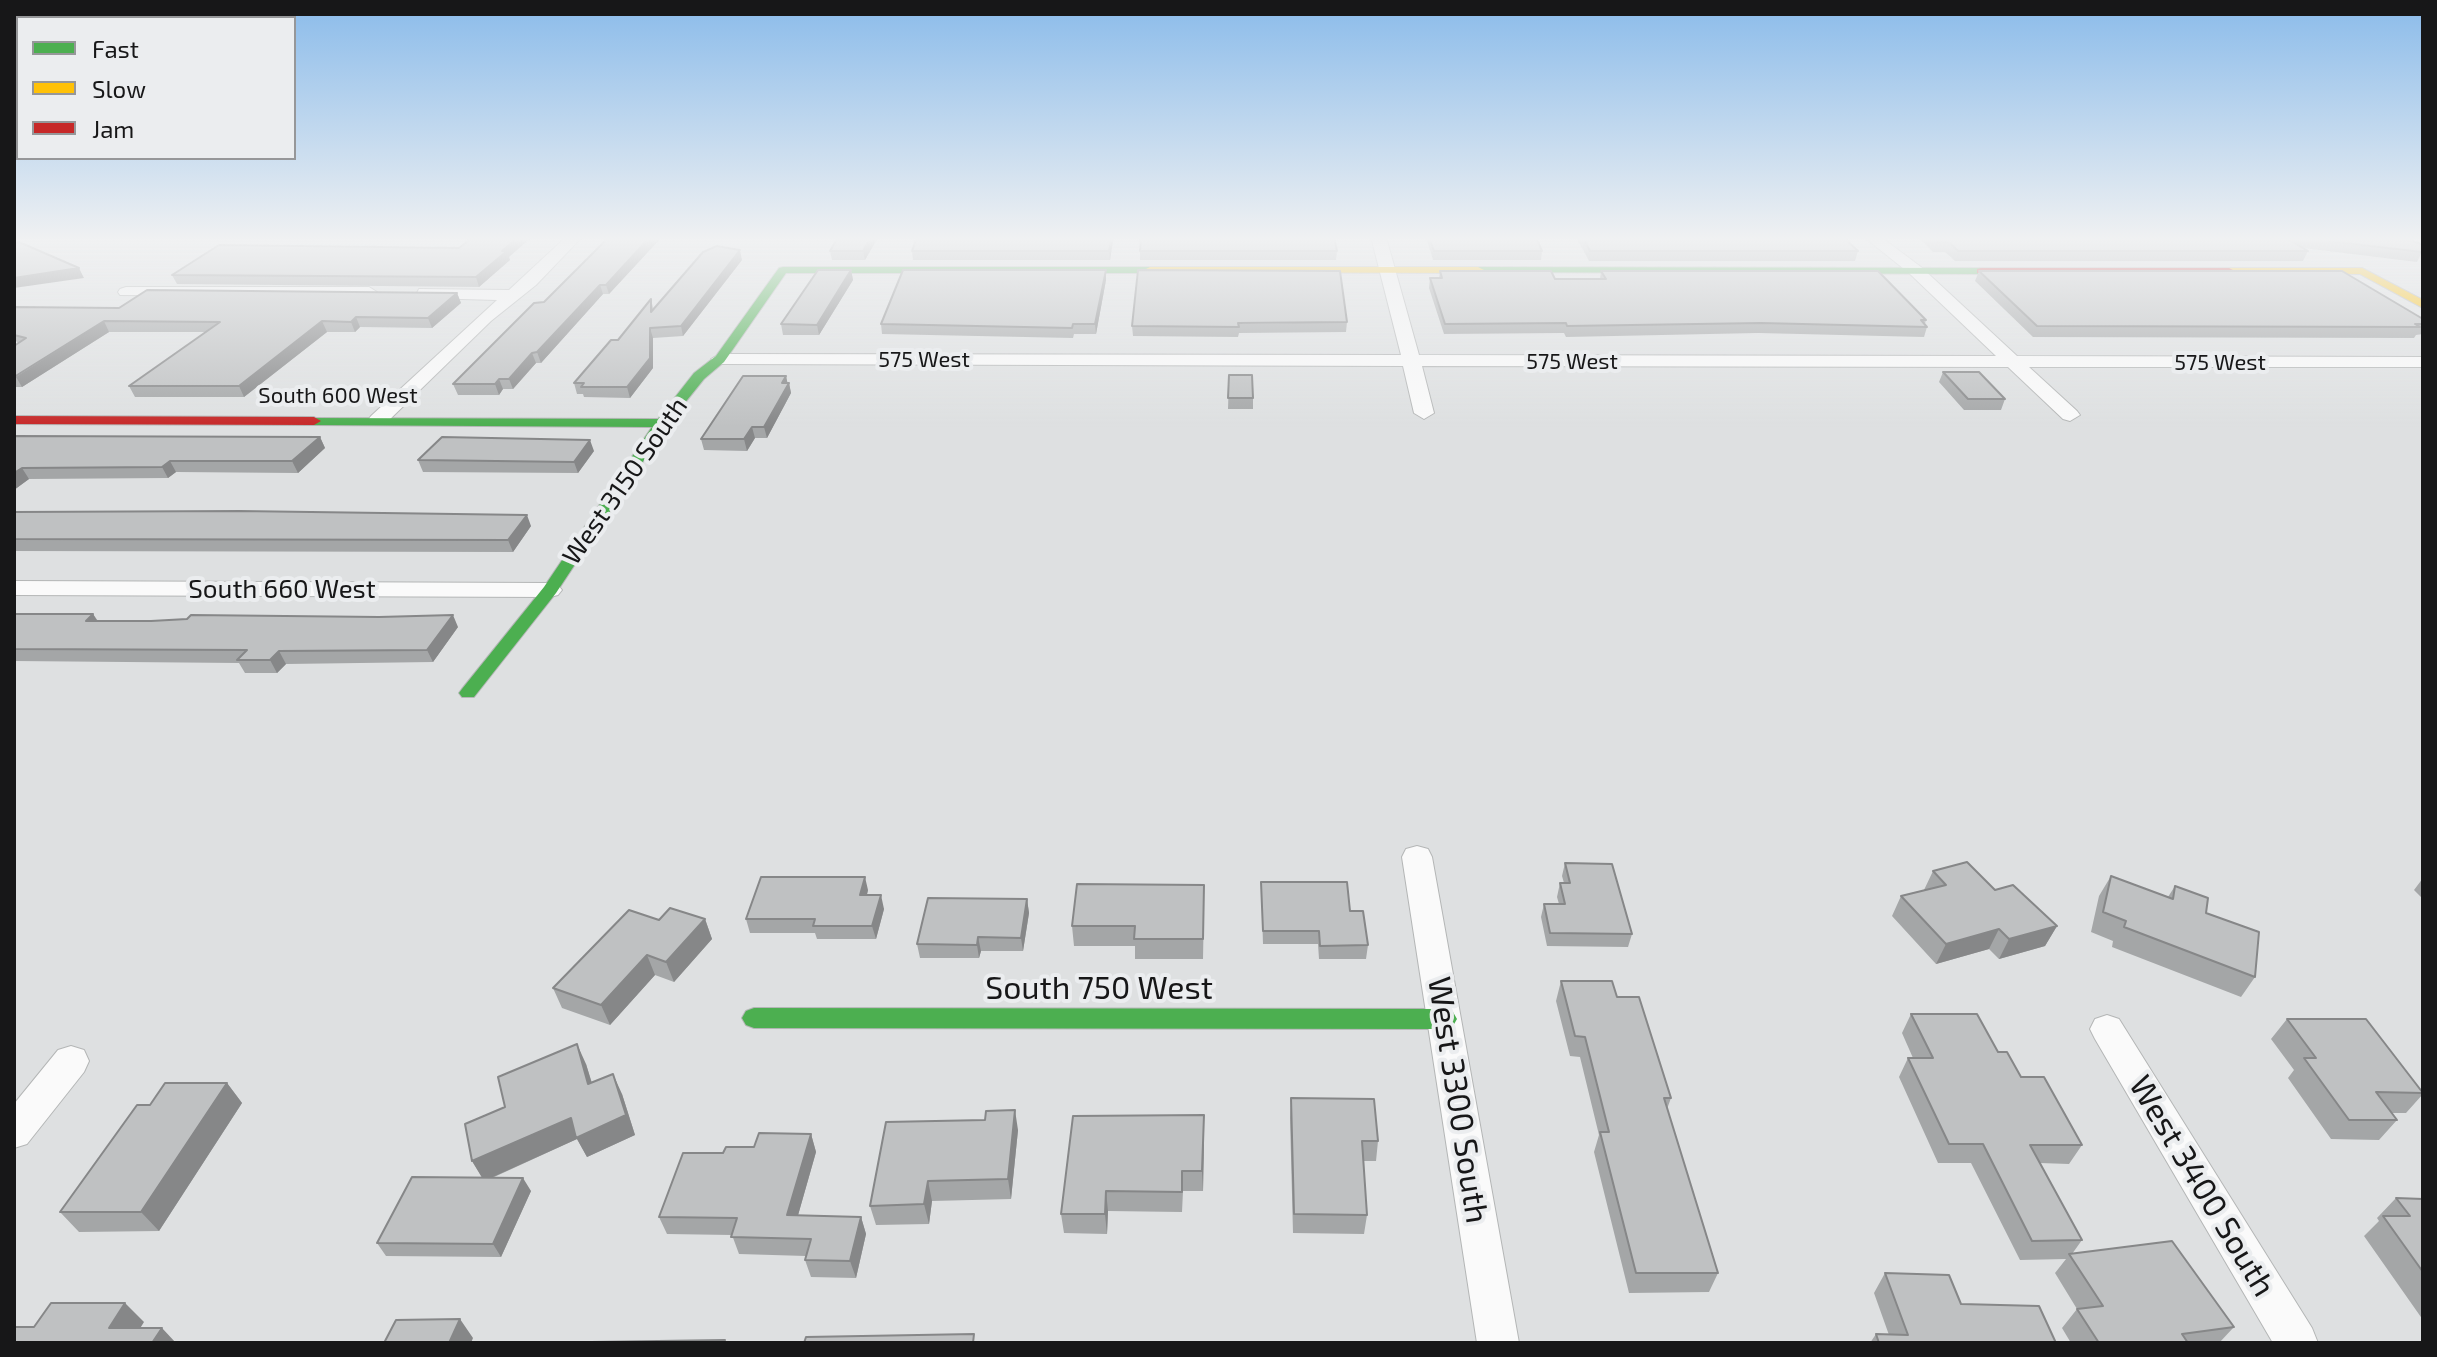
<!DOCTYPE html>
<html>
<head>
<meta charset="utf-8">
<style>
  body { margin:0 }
  #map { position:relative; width:2437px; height:1357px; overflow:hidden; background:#dee0e1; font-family:"Exo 2",sans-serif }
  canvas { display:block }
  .frame { position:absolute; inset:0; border:16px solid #171718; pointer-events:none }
  .legend { position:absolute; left:16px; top:16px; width:280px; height:144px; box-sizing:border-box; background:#ebedef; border:2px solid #969799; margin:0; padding:10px 14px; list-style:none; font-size:24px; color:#171718 }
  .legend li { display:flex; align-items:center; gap:16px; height:40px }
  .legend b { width:40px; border:2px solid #969799 }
</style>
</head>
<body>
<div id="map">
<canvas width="2437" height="1357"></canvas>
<div class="frame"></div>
<ul class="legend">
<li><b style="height:10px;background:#4caf50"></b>Fast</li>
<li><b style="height:10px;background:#ffc107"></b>Slow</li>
<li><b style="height:10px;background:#c62828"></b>Jam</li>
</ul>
</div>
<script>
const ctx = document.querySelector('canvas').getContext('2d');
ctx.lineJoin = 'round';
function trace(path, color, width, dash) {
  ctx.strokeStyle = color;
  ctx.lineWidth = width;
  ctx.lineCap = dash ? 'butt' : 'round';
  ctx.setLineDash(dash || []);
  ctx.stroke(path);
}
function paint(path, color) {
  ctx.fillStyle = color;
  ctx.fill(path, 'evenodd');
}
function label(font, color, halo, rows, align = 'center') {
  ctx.font = font + ' "Exo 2",sans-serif';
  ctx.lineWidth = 8;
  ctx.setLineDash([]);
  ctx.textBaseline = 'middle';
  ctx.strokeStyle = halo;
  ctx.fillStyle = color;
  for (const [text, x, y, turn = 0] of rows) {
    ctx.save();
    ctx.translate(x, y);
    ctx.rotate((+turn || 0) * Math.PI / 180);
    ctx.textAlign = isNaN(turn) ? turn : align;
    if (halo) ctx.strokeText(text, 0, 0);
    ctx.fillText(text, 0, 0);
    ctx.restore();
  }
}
const street = new Path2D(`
  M566 237H582L536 285 491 321 385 424H371L368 420 371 416 497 300 425 298 419 297 417 293 419 289 509 290Z
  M1371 237H1386L1419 355 1996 356 1909 273 1864 237H1881L1921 267 2017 356 2423 357V367H2029L2077 411 2080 415 2070 421 2063 419 2008 367 1422 366 1434 413 1424 419 1414 413 1403 366 720 364 711 359 720 354 1401 355Z
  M126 287H369L377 292 369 297 120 295 118 292 120 289Z
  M14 581 550 583 558 585 562 590 558 595 550 597 14 595Z
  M1417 846 1428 849 1432 857 1519 1343H1477L1402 857 1406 849Z
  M2107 1015 2119 1019 2312 1328 2318 1343H2273L2095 1039 2090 1029 2095 1019Z
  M71 1046 84 1050 89 1061 84 1072 27 1144 14 1148V1104L58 1050Z`);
const fast = new Path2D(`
  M783 267H1150L1156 270 1150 273H786L724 362 704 379 667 425 556 593 474 697H462L459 693 462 689 544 587 652 427 314 425 307 421 309 418 658 419 694 373 716 356 779 268Z
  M1478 267 1981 268 1987 271 1981 274 1474 272 1472 270Z
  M754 1008 1445 1009 1453 1012 1457 1019 1453 1026 1445 1029 754 1028 746 1025 742 1018 746 1011Z`);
const slow = new Path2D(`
  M1150 267H1478L1484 270 1478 273 1146 272 1144 270Z
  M2229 268H2362L2423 300V308L2360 274 2225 273V269Z`);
const jam = new Path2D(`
  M1981 268H2229L2235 271 2229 274 1977 273V269Z
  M14 416 314 417 321 421 314 425 14 424Z`);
const wall = new Path2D(`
  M609 237H659L660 239 609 294H603L541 363H536L513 389H503L499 395H458L453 384 544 302Z
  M917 237H1113V241L1110 260H913L912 251Z
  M1426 237H1536L1542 251 1541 260H1433Z
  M1576 237H1843L1858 251 1855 261H1589Z
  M1918 237H2403L2422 252 2417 262 2303 248 2308 251 2303 261H1955L1945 252H1933Z
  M877 239 865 260H832L830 251Z
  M1140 251H1337L1336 260H1140Z
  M509 257 510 260 479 287 177 284 172 275Z
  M742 260 683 336 653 338V368L630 398 584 397 583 394H577L574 383 618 340 651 299 653 308Z
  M851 270 853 280 819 335H783L781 324Z
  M1106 270V280L1096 334H1074L1073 338 882 334 881 324Z
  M1440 271 1555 279H1600L1601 271 1926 320 1925 324 1927 327 1924 337 1758 333 1566 337 1564 333 1444 334 1429 288 1430 278H1439Z
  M1979 271 2423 319V334L2416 335 2414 338 2033 337 1975 281Z
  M457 293 461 303 432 328 360 327 355 332H327L244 397H135L129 386 206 332H109L22 387H14V346L18 343 16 341H14V307L119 308Z
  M1347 322 1346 332 1239 333 1238 337 1133 336 1132 326Z
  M1943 372 2005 399 2001 410H1964L1939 382Z
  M1229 375 1253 398V409H1228Z
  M786 376 787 383H789L791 393 767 438H755L747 451 704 450 701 439Z
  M14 436 320 437 325 448 298 473 176 472 168 478 29 479 14 490Z
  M594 451 578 473 423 472 418 460Z
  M14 512 531 526 513 552 14 551Z
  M14 614H93L98 621 458 627 433 662 286 664 277 673H245L239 663 14 661Z
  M1565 863 1632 934 1628 947 1547 946 1541 917 1544 904H1559L1557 897 1560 883H1564L1562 876Z
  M1933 871 2057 926 2045 946 1999 959 1989 949 1936 964 1892 916 1901 896 1924 890Z
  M2111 876 2168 897 2175 886 2206 913 2255 977 2241 997 2112 947 2113 941 2091 932 2099 896Z
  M2423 878V899L2414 890Z
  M1261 882 1350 911 1368 945 1366 959H1319L1318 944H1263Z
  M868 890 867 895 884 909 876 939H817L815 933H750L746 919Z
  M1027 899 1029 913 1023 951H981L979 958H920L917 944Z
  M1204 905 1203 959H1135V946H1074L1072 926Z
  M705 919 712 939 674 982 655 975 610 1025 562 1008 553 988 659 920Z
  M1561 981 1617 997 1671 1098 1667 1109 1718 1273 1709 1292 1629 1293 1594 1152 1599 1135 1580 1057 1570 1056 1556 1001Z
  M1911 1014 1998 1052 2082 1145 2069 1164 2040 1163 2082 1240 2072 1254 2234 1327 2219 1343H2071L2062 1328 2077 1309 2055 1273 2066 1259 2020 1260 1971 1163H1938L1899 1077 1908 1058H1913L1902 1033Z
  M2287 1019 2423 1092V1094L2406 1113H2392L2397 1120 2379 1140 2331 1139 2288 1078 2294 1070 2271 1039Z
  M586 1064 592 1083 622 1094 635 1135 587 1157 577 1139 492 1178 531 1191 501 1257 386 1256 377 1243 482 1177 472 1161 505 1107Z
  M227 1083 242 1103 159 1231 79 1232 60 1212 150 1105Z
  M1291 1098 1378 1141 1376 1161H1363L1367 1215 1364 1234 1293 1233 1290 1118Z
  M1018 1130 1011 1199 932 1201 929 1224 876 1225 870 1206Z
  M811 1134 816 1152 798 1215 861 1217 866 1234 856 1278 811 1277 805 1260 806 1256 739 1254 732 1235 667 1234 659 1217 723 1153Z
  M1204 1135 1203 1191H1183L1182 1212 1108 1211 1107 1234 1064 1233 1061 1214Z
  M2396 1198 2423 1199V1320L2364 1236 2379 1221 2377 1218Z
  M1885 1273 1961 1304 2056 1343H1870L1876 1334 1889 1335 1874 1293Z`);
const shadedWall = new Path2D(`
  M518 237H532L509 257 510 260 479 287 476 277 502 251Z
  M650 237H659L660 239 609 294 606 285Z
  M871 237H877V239L865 260 863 251Z
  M1112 237H1113V241L1110 260 1109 251Z
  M740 250 742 260 683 336 681 326Z
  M79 268 84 278 14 288V278Z
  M851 270 853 280 819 335 817 325Z
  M1106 270V280L1096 334 1095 324Z
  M600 285 603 294 541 363 537 352Z
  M457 293 461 303 432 328 428 318Z
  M356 317 360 327 355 332 351 322Z
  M104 321 109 332 22 387 16 377Z
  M322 321 327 332 244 397 239 386Z
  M650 328 653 338V368L630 398 627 387Z
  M532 353 536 363 513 389 509 379Z
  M786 376 788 385 789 383 791 393 767 438 764 427 782 383Z
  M499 379 503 389 499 395 495 384Z
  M752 427 755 438 747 451 744 439Z
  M320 437 325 448 298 473 292 461Z
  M590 440 594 451 578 473 574 462Z
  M170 461 176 472 168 478 162 467Z
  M22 468 29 479 14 490V473Z
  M527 515 531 526 513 552 508 540Z
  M93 614 101 627 86 621Z
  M453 615 458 627 433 662 427 650Z
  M279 651 286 664 277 673 270 660Z
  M865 877 868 890 863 909 860 895Z
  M881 895 884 909 876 939 872 926Z
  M1027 899 1029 913 1023 951 1021 938Z
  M705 919 712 939 674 982 666 962Z
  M2057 926 2045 946 1999 959 2009 939Z
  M1999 929 1989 949 1936 964 1946 944Z
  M978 937 981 951 979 958 977 945Z
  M647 955 655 975 610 1025 601 1005Z
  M577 1044 586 1064 598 1104 588 1084Z
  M613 1074 622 1094 635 1135 587 1157 577 1139 484 1181 472 1161Z
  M227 1083 242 1103 159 1231 141 1212Z
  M1015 1110 1018 1130 1011 1199 1008 1179Z
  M1204 1115V1135L1203 1191 1202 1171Z
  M811 1134 816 1152 793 1233 787 1215Z
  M523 1178 531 1191 501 1257 493 1244Z
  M928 1181 932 1201 929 1224 924 1204Z
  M1106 1191 1108 1211 1107 1234 1105 1214Z
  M861 1217 866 1234 856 1278 850 1261Z
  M125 1303 144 1322 131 1343 109 1328Z
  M460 1319 473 1338 471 1343H449Z
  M162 1328 176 1343H152Z`);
const building = new Path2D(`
  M473 237H518L502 251H507L476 277 172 275 219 245 459 248Z
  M609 237H650L606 285H600L537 352 532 353 509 379H499L495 384H453L534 303 544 302Z
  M838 237H871L863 251H830Z
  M917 237H1112L1109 251H912Z
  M1141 237H1334L1337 251H1140Z
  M1429 237H1536L1542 251H1434Z
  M1583 237H1843L1858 251H1590Z
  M1931 237H2284L2308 251H1958L1949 242H1936Z
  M2293 237H2403L2423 245V248L2422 252Z
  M19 242 79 268 14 278V244Z
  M717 246 740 250 681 326 650 328V358L627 387H581L584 383H574L611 340H618L651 299V312L703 252Z
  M818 270H851L817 325 781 324Z
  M903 270H1106L1095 324H1073L1072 328 881 324Z
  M1138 270 1340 271 1347 322 1238 323 1239 327 1132 326Z
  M1440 271H1551L1555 279H1606L1601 271H1878L1926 320H1921L1927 327 1761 323 1567 326 1566 323 1445 324 1430 278H1442Z
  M1979 271H2342L2423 319V324H2415L2420 327 2037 326Z
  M147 290 457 293 428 318 356 317 351 322 322 321 239 386H129L220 322 104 321 14 377V346L26 338 14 335V307L119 308Z
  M1943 372H1979L2005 399H1968Z
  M1229 375H1252L1253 398H1228Z
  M743 376H786L782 383H789L764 427H752L744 439H701Z
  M14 436 320 437 292 461H170L162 467 22 468 14 473Z
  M442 437 590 440 574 462 418 460Z
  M239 511 527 515 508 540 14 539V512Z
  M14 614H93L86 621H151L187 619 191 615 379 617 453 615 427 650 279 651 270 660H237L247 650 14 649Z
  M1967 862 1995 890 2013 885 2057 926 2009 939 1999 929 1946 944 1901 896 1946 885 1933 871Z
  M1565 863 1612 864 1632 934 1550 933 1544 904H1565L1560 883H1570Z
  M2111 876 2173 899 2175 886 2208 898 2206 913 2259 932 2255 977 2124 927 2126 921 2103 912Z
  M761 877H865L860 895H881L872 926H813L815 919H746Z
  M1261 882H1347L1350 911H1363L1368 945 1320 946 1319 931H1263Z
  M1077 884 1204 885 1203 939H1134L1135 926H1072Z
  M928 898 1027 899 1021 938 978 937 977 945 917 944Z
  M670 908 705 919 666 962 647 955 601 1005 553 988 629 910 659 920Z
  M1561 981H1612L1617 997H1639L1671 1098H1664L1718 1273H1636L1600 1132H1609L1585 1037 1575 1036Z
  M1911 1014H1977L1998 1052H2007L2021 1077H2044L2082 1145H2030L2082 1240 2032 1241 1983 1144H1949L1908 1058H1933Z
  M2287 1019H2366L2423 1093 2376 1092 2397 1120H2349L2304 1058H2316Z
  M577 1044 588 1084 613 1074 626 1115 576 1138 571 1118 472 1161 465 1124 505 1107 498 1077Z
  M165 1083H227L141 1212H60L137 1105H150Z
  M1291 1098 1374 1099 1378 1141H1362L1367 1215 1294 1214Z
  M1015 1110 1008 1179 928 1181 924 1204 870 1206 886 1122 985 1120 986 1111Z
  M1204 1115 1202 1171H1182V1192L1106 1191 1105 1214H1061L1073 1116Z
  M759 1133 811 1134 787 1215 861 1217 850 1261 805 1260 811 1239 731 1237 737 1218 659 1217 683 1153H723L726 1147H754Z
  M412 1177 523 1178 493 1244 377 1243Z
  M2396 1198 2423 1199V1272L2383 1216H2410Z
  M2172 1241 2234 1327 2182 1334 2188 1343H2099L2077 1309 2103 1306 2069 1254Z
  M1885 1273 1949 1275 1961 1304 2039 1306 2056 1343H1879L1876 1334 1908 1335Z
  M51 1303H125L109 1328H162L152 1343H14V1327H34Z
  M460 1319 449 1343H469H362H384L396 1320Z
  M974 1334 973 1343H804L806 1337Z
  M725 1340 724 1343H590L591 1342Z`);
const farStreetnames = [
  ["575 West",924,360],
  ["575 West",1572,362],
  ["575 West",2220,363],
  ["South 600 West",338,396]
];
const streetNames = [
  ["West 3150 South",625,481,-55],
  ["South 660 West",282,589]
];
const nearStreetnames = [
  ["South 750 West",1099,988],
  ["West 3300 South",1458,1100,81],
  ["West 3400 South",2202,1186,59]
];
trace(street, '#b4b6b6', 2);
trace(fast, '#b4b6b6', 2);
trace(slow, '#b4b6b6', 2);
trace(jam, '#b4b6b6', 2);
paint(street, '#fafafa');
paint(fast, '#4caf50');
paint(slow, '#ffc107');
paint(jam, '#c62828');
paint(wall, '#a4a6a7');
paint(shadedWall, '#868788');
paint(building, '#bfc1c2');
trace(building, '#868788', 2);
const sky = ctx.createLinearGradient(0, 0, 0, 427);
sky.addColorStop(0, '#8abbea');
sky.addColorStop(0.56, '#f0f1f2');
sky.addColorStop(1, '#f0f1f200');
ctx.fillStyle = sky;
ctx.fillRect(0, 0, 2437, 427);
label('22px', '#171718', '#ebedef', farStreetnames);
label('26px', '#171718', '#ebedef', streetNames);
label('32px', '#171718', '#ebedef', nearStreetnames);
</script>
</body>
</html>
